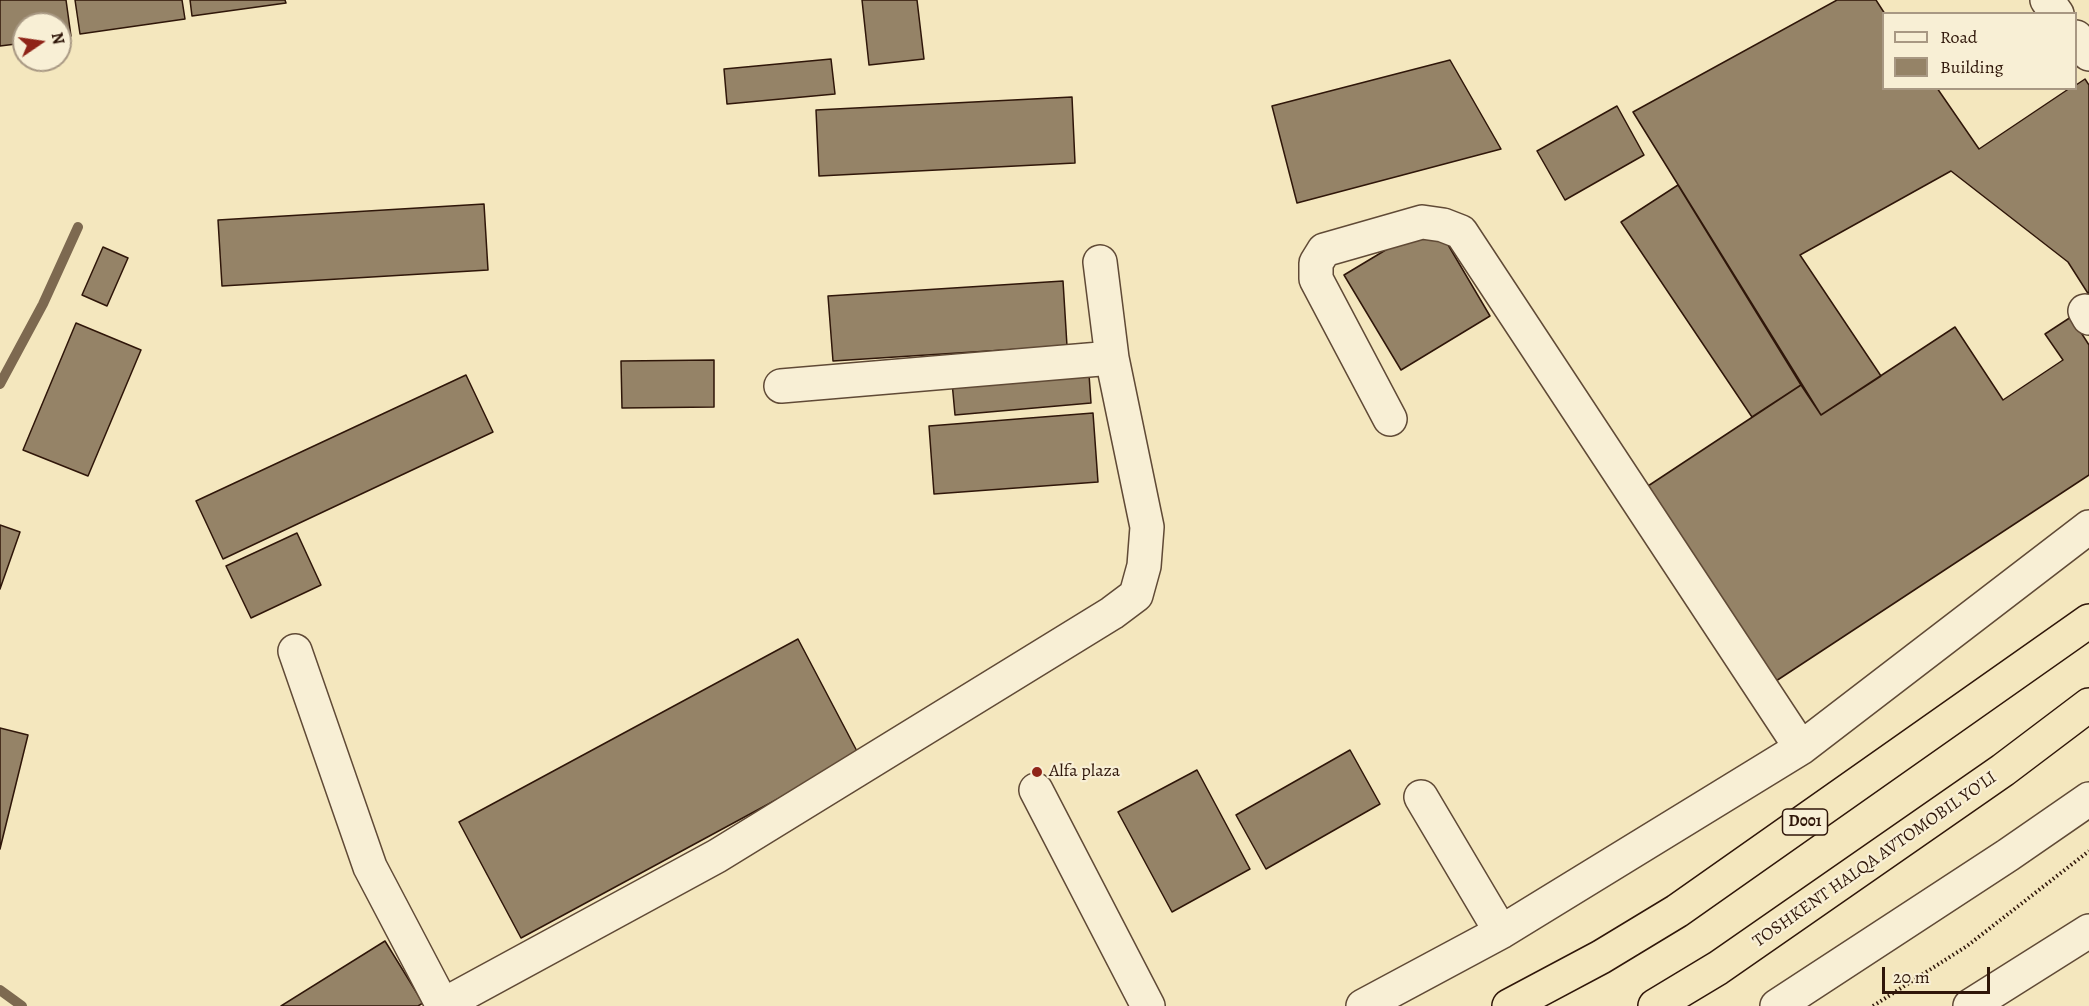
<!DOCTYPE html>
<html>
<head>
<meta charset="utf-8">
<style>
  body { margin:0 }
  #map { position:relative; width:2089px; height:1006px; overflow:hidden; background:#f4e7be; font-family:Alegreya,serif }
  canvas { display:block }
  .legend { position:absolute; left:1882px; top:12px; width:195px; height:78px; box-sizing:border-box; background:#f8efd5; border:2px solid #a89883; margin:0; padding:8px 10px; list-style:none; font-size:18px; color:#2f1609 }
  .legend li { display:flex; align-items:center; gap:12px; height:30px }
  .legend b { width:30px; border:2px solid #a89883 }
  .north { position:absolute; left:12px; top:12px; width:60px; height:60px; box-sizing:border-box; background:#f8efd5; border:2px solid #a89883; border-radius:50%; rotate:77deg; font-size:16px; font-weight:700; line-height:24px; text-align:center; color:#2f1609 }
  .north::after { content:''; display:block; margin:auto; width:21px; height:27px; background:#8f2418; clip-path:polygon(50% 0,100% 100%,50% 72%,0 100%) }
  .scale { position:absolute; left:1882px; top:967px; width:108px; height:27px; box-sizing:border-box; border:3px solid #2f1609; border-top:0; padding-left:8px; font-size:18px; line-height:21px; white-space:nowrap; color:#2f1609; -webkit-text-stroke:4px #f8efd5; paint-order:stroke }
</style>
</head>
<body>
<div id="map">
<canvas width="2089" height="1006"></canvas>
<ul class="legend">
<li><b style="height:8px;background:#f8efd5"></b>Road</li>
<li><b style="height:16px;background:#958367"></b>Building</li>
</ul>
<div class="north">N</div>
<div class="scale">20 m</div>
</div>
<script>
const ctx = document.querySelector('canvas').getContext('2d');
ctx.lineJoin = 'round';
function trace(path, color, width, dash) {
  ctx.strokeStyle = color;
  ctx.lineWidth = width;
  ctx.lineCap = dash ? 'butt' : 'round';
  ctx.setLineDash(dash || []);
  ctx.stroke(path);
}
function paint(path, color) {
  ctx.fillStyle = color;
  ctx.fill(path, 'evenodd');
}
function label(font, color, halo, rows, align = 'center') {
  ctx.font = font + ' Alegreya,serif';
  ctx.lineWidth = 4.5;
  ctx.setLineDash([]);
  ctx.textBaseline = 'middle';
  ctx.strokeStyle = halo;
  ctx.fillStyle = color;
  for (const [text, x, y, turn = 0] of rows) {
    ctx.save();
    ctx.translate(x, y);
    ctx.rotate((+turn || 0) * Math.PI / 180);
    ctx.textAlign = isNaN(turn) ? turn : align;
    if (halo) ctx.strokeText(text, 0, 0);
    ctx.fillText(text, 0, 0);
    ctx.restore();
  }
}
const stream = new Path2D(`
  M0 384 43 304 78 227
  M0 990 22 1006`);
const building = new Path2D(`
  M0 0H66L71 36 60 38V24H24V43L0 46Z
  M75 0H182L185 19 80 34Z
  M190 0H285L286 3 192 16Z
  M862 0H917L924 59 869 65Z
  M1837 0H1876L1885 14 1884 88H1937L1979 149 2070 88H2076V85L2085 79 2089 85V295L2068 262 1951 171 1800 255 1881 376 1821 415 1633 112Z
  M831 59 835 94 727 104 724 69Z
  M1450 60 1501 149 1297 203 1272 106Z
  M1072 97 1075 163 819 176 816 110Z
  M1617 106 1644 155 1565 200 1537 151Z
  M1678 185 1801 385 1752 417 1621 222Z
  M484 204 488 270 222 286 218 220Z
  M1434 221 1490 316 1401 370 1344 275Z
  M103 247 128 258 107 306 82 295Z
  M1063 281 1067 346 833 361 828 296Z
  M2071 317 2089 345V475L1776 681 1648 486 1801 385 1821 415 1955 327 2003 400 2063 360 2045 334Z
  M76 323 141 350 88 476 23 450Z
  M714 360V407L622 408 621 361Z
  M1088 360 1091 403 955 415 951 371Z
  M466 375 493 432 223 559 196 501Z
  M1093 413 1098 482 934 494 929 426Z
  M0 525 20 532 0 589Z
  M297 533 321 585 251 618 226 566Z
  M798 639 859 755 521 938 459 822Z
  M0 728 28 735 0 849Z
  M1350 750 1380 804 1266 869 1236 815Z
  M1197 770 1250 869 1172 912 1118 812Z
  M385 941 423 1003 418 1006H281Z`);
const path = new Path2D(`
  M1873 1006 1967 946 2089 851`);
const minor = new Path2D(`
  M2047 0 2057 14
  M2076 37 2089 54
  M2085 311 2089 318
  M781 386 1112 358
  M1390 419 1316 279V263L1324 250 1422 222 1443 225 1461 232 1801 748
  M295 651 370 867 443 1006
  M1036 790 1148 1006
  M1421 797 1501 932
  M443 1005 717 856 1112 613 1136 595 1144 566 1147 527 1112 358 1100 262
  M1363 1006 1501 932 1801 748 2089 527
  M1777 1006 2008 855 2089 799
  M1970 1006 2089 931`);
const highway = new Path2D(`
  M1509 1006 1601 957 1677 911 2089 621
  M1655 1006 1718 968 2003 770 2089 705`);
const markers = [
  [1037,772,6,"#8f2418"]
];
const shields = [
  [1805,822,45]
];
const shieldNames = [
  ["D001",1805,822]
];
const poiNames = [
  ["Alfa plaza",1049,772]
];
const streetNames = [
  ["TOSHKENT HALQA AVTOMOBIL YO'LI",1875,860,-35]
];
trace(stream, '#7d6950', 10);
paint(building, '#958367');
trace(building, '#2f1609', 1.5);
trace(minor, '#604a36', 36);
trace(highway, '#2f1609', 36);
trace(path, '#2f1609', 4, [1.5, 3]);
trace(minor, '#f8efd5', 33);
trace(highway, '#f4e7be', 33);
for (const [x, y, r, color] of markers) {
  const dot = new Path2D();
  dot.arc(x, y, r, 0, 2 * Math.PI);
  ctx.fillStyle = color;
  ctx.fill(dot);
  trace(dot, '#f8efd5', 2);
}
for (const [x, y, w] of shields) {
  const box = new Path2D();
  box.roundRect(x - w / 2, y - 13, w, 26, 4.5);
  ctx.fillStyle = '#f8efd5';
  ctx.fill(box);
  trace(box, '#2f1609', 1.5);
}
label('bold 16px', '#2f1609', null, shieldNames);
label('18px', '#2f1609', '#f8efd5', poiNames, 'left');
label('18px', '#2f1609', '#f8efd5', streetNames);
</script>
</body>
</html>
